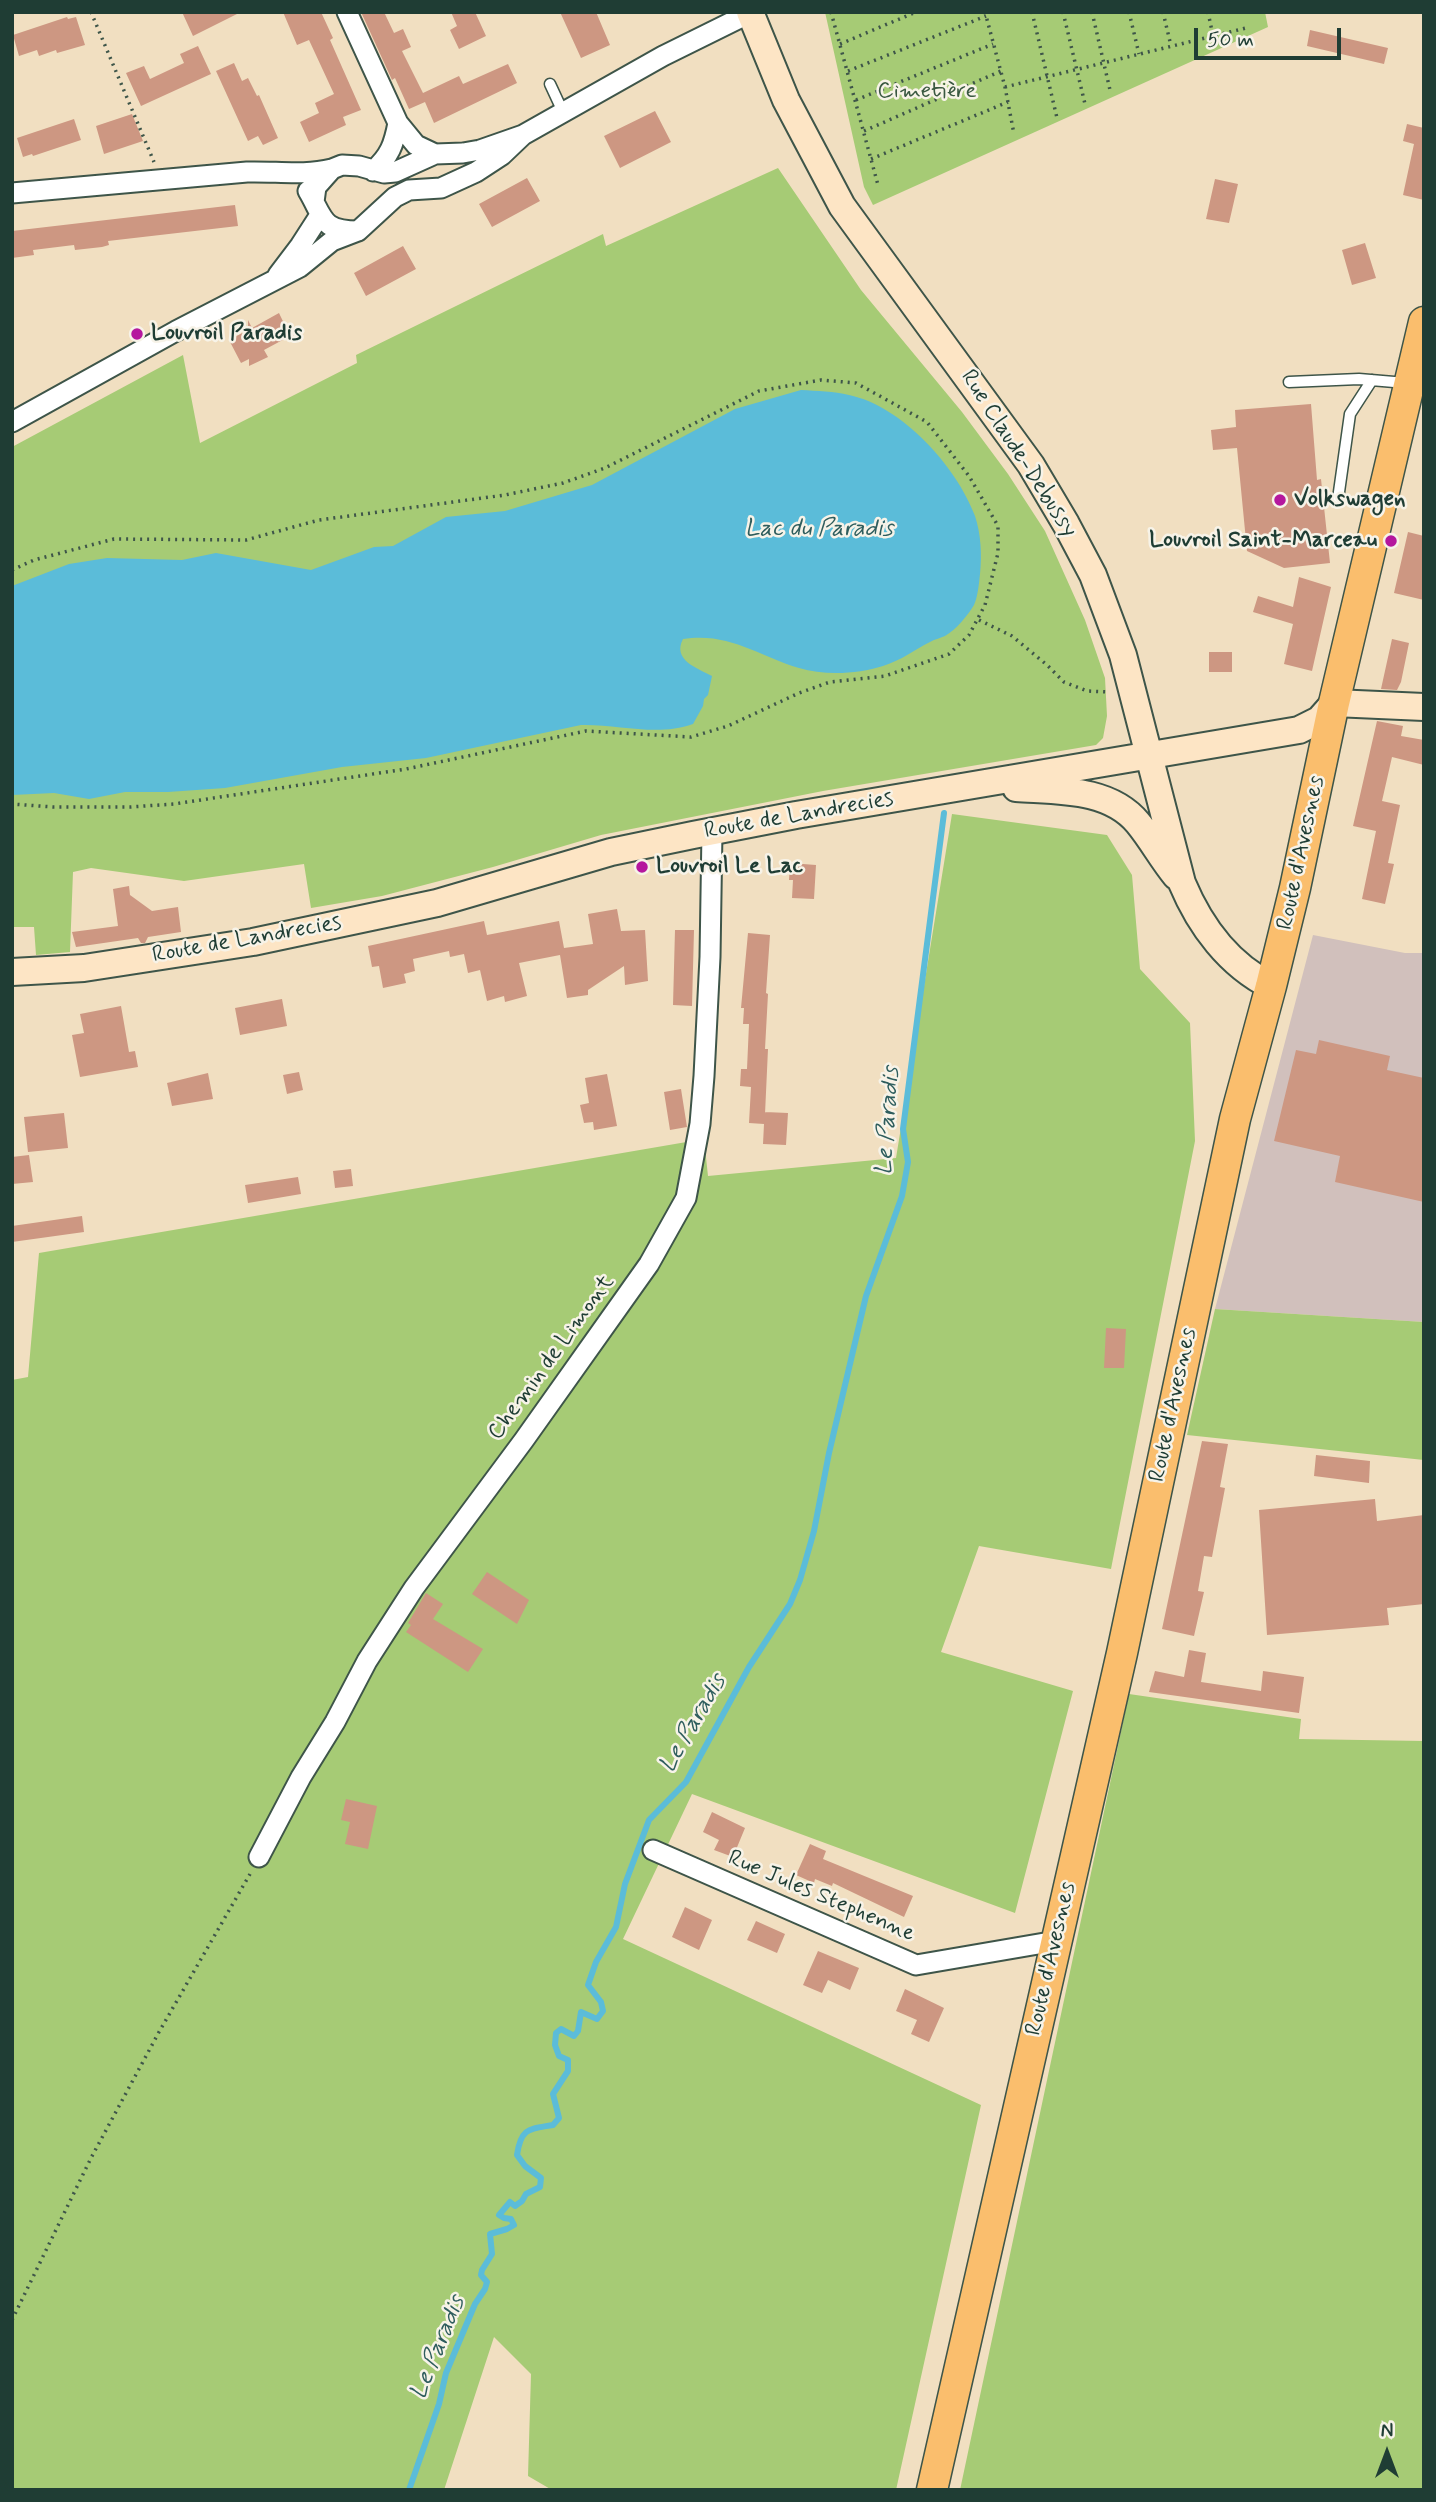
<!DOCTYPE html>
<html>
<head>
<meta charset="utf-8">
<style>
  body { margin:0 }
  #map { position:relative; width:1436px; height:2502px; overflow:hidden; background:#f1dfc1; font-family:Mynerve,sans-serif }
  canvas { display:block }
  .frame { position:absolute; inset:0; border:14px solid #1f3d34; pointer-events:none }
  .north { position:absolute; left:1352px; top:2418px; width:70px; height:70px; -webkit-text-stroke:5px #f7f3e8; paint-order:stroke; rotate:0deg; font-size:19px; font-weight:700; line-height:28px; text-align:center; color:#1f3d34 }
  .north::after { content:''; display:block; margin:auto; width:24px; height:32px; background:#1f3d34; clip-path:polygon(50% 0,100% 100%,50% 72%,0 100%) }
  .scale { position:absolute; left:1194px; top:28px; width:147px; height:32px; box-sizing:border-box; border:4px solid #1f3d34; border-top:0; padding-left:9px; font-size:21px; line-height:24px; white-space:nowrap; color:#1f3d34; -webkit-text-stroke:5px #f7f3e8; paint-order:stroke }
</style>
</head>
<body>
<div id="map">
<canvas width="1436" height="2502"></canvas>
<div class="frame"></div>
<div class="north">N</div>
<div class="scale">50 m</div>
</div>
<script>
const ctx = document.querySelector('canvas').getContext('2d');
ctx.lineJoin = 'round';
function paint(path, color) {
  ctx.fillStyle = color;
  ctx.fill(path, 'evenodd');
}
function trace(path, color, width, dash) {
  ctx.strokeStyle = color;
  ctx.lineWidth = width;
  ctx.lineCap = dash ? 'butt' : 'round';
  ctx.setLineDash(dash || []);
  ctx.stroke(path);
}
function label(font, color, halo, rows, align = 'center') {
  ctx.font = font + ' Mynerve,sans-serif';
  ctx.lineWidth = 5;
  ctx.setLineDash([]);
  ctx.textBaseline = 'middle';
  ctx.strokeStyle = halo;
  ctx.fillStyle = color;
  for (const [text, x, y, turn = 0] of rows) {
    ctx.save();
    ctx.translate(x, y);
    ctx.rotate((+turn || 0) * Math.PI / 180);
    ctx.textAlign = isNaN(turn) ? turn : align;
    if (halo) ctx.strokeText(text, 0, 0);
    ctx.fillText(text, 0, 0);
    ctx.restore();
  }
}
const industrial = new Path2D(`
  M1313 935 1405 953H1424V1322L1215 1309Z`);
const green = new Path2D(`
  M825 12H1265L1268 27 873 205 864 187Z
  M778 168 861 290 962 412 1008 474 1045 531 1085 620 1105 678 1107 716 1103 738 1096 745 823 791 601 835 493 867 382 896 311 908 304 864 184 881 91 868 73 872 70 952 36 955 34 927H12V447L183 355 200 443 357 363 356 355 603 234 606 246Z
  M952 814 1107 835 1132 875 1140 969 1190 1023 1195 1141 1111 1569 979 1546 941 1652 1073 1691 1015 1913 692 1794 623 1939 981 2105 896 2490H552L528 2476 531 2374 494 2337 444 2490H12V1380L28 1377 39 1253 704 1139 708 1176 896 1158Z
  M1215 1309 1424 1322V1460L1187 1435Z
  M1129 1694 1301 1719 1299 1739 1424 1741V2490H960Z`);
const water = new Path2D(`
  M801 390C817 391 834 391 849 395 902 406 957 467 975 516 981 534 982 555 980 574 979 583 978 596 974 605 968 615 956 630 945 636 941 638 935 639 930 642 914 650 902 660 883 666 858 674 825 676 799 668 758 656 730 632 683 639 672 660 697 668 712 676L708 695 704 699 703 706 693 724C657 737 618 724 581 725L426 758 342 767 225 788 168 792H125L89 799 54 793 12 795V586L69 564 107 558 182 560 216 553 311 570 374 547 393 546 446 517 505 511 592 485 735 409Z`);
const stream = new Path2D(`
  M409 2490 439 2404 446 2373 475 2304 485 2289 487 2282 481 2275 482 2270 492 2254 490 2234 507 2229 514 2225 511 2219 504 2218 499 2215 510 2202 515 2206 522 2201 526 2194 540 2187 541 2178 525 2166 517 2155C521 2127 530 2129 553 2125L559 2118 553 2094 568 2071V2060L559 2056 555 2045 556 2033 561 2029 574 2036 578 2031 581 2012 597 2019 603 2011 601 2002 588 1985 596 1962 616 1927 625 1884 649 1820 686 1782 749 1667 790 1604 800 1580 814 1531 829 1453 866 1296 902 1196 908 1162 903 1129 944 813`);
const building = new Path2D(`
  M182 12H241L193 36Z
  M283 12H321L333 38 330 40 361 110 343 117 346 125 309 142 300 122 319 113 315 103 334 94 309 40 297 45Z
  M361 12H384L394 33 403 29 411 47 402 51 423 93 459 76 463 84 508 64 517 83 434 123 425 102 409 109 395 78 392 80Z
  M451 12H475L486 36 459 49 450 30 457 26Z
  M560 12H596L610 45 581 58Z
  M67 17 68 19 76 17 85 45 57 53 56 50 39 56 37 50 19 56 13 35Z
  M1310 30 1388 48 1384 64 1307 46Z
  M198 46 211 74 141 106 126 73 144 66 150 79 184 63 180 54Z
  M234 63 242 81 248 78 257 96 259 95 278 138 263 145 258 136 248 141 216 71Z
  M655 111 671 142 620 168 604 136Z
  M132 114 143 141 104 154 96 126Z
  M74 119 81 140 33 156 32 154 23 157 17 138Z
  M1407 124 1424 128V200L1403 195 1414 144 1403 141Z
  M527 178 540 201 492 227 479 204Z
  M1215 179 1238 184 1229 223 1206 219Z
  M235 205 238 226 108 241 109 245 102 247 75 250 74 245 33 250 34 255 12 258V231Z
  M1365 243 1376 278 1352 285 1342 250Z
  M403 246 416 269 366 296 354 273Z
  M279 313 290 336 264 350 268 357 249 366V359L241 363 229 340 248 330V320L252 328Z
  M1311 404 1317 480 1321 479 1330 563 1284 568 1247 551 1237 448 1213 450 1211 430 1236 427 1235 410Z
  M1408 532 1424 536V600L1394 593Z
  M1299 577 1331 587 1312 671 1284 664 1293 624 1253 612 1258 596 1293 607Z
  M1392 639 1409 643 1401 682 1397 690 1381 689Z
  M1209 652H1232V672H1209Z
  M1377 721 1403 726 1401 736 1424 740V765L1392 757 1382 801 1400 805 1388 863 1394 864 1385 904 1362 899 1376 831 1353 826Z
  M790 863 816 865 814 899 792 898 793 880H789Z
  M129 886 130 895 152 911 178 907 181 932 148 937 145 943H141L138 938 76 947 72 932 118 926 113 889Z
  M617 909 621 931 645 930 648 981 625 985 624 966 588 990V995L567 998 560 955 519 963 527 996 505 1002 504 996 487 1001 480 970 468 973 464 954 450 957 449 951 413 959 415 971 404 974 406 983 383 988 379 966 372 967 368 946 484 921 487 935 559 921 564 948 593 944 588 914Z
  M675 930H694L692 1006 673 1005Z
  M748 933 770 935 766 993 768 994 765 1049H768L765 1114V1112L788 1113 786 1145 763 1144 764 1124 749 1123 751 1087 740 1086 741 1069H747L749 1024H743L744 1008H741Z
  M282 999 287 1026 240 1035 235 1008Z
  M121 1006 129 1052 135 1051 138 1067 80 1077 72 1035 84 1033 80 1014Z
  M1319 1040 1390 1056 1387 1070 1424 1078V1202L1335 1182 1340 1156 1274 1141 1296 1050 1316 1054Z
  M299 1072 303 1090 287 1094 283 1075Z
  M208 1073 213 1099 172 1106 167 1083Z
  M607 1074 617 1126 594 1130 593 1122 584 1123 580 1105 589 1103 585 1078Z
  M681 1089 687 1127 670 1130 664 1092Z
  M64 1113 68 1148 28 1152 24 1117Z
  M29 1155 33 1182 12 1184V1157Z
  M351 1169 353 1186 335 1188 333 1171Z
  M298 1177 301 1194 248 1203 245 1185Z
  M82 1216 84 1232 12 1242V1226Z
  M1106 1328 1126 1329 1124 1368H1104Z
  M1202 1441 1228 1444 1220 1487 1225 1488 1212 1557 1204 1556 1198 1591 1204 1592 1194 1636 1162 1629Z
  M1316 1455 1370 1461 1369 1483 1314 1476Z
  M1375 1499 1377 1521 1424 1515V1604L1387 1608 1389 1625 1267 1635 1259 1510Z
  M487 1572 529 1600 517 1624 472 1594Z
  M426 1593 443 1604 433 1619 483 1649 468 1672 406 1632 411 1625 408 1623Z
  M1189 1650 1206 1653 1201 1682 1261 1691 1263 1671 1304 1677 1299 1713 1149 1692 1155 1671 1184 1677Z
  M346 1799 377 1806 368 1849 345 1844 350 1822 341 1820Z
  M712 1812 745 1828 733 1857 714 1850 719 1840 703 1832Z
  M810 1844 826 1851 823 1859 913 1896 904 1917 833 1883 832 1886 815 1879 814 1883 796 1875Z
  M685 1907 712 1920 699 1950 672 1937Z
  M756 1921 785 1934 777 1953 747 1940Z
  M818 1951 859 1968 850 1990 828 1980 822 1993 803 1985Z
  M905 1989 944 2008 929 2042 911 2034 917 2020 896 2011Z`);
const path = new Path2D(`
  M91 12 154 162
  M831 12 878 185
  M985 12 1005 87 1014 134
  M1032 12 1057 118
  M1063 12 1085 104
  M1092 12 1110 90
  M1129 12 1139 54
  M1163 12 1171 46
  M1208 12 1213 36
  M840 44 916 12
  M848 71 986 16
  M1005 87 1246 28
  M856 100 993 44
  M864 131 1001 71
  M871 159 1008 102
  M12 570 34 560 114 539 246 540 319 520 505 495 563 483 605 468 759 391 821 380 856 383 927 422 969 476 998 526V553L985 605 969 635 949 654 885 676 830 682 799 693 728 726 691 737 586 731 406 769 174 804 130 807H53L12 804
  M979 620 1012 636 1047 665 1064 682 1087 691 1108 692
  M12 2320 91 2158 159 2032 250 1874
  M12 2489 15 2490`);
const lane = new Path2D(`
  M550 84 563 112
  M1289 382 1359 379 1406 383
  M1338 499 1350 414 1372 380`);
const street = new Path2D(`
  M347 12 398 123 416 145 435 154
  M373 171C390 156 394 144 398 123
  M308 191C324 218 321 231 358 231
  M12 193 247 172C276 171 303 176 332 169
  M314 202 316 187 332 169 342 165 359 166 384 173 395 172 435 154 463 153 480 150 523 135 663 56 752 12
  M278 275 300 246 320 215
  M12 422 176 331 300 267 332 241 358 231 395 197 409 190 441 188 476 172 502 155 523 135
  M653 1850 916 1965 1056 1941
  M259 1857 301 1777 335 1722 367 1661 414 1588 524 1440 649 1264 686 1198 700 1124 704 1076 710 957 712 831`);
const secondary = new Path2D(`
  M750 12 786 100 842 206 1031 465 1066 524 1093 575 1123 655 1182 883C1200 926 1229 965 1271 986
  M1016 788C1058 791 1109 788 1138 823 1152 840 1162 859 1176 876
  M12 972 84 968 253 942 437 903 611 852 693 835 796 815 1299 730 1319 720 1334 703 1424 707`);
const primary = new Path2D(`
  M932 2490 1122 1653 1235 1119 1271 986 1295 888 1334 703 1424 322`);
const markers = [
  [137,334,7,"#b5179e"],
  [1280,500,7,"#b5179e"],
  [1391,541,7,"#b5179e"],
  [642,867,7,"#b5179e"]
];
const parkNames = [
  ["Cimetière",927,92]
];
const poiNames = [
  ["Louvroil Paradis",151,334],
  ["Volkswagen",1294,500],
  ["Louvroil Saint-Marceau",1377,541,"right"],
  ["Louvroil Le Lac",656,867]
];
const streetNames = [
  ["Rue Claude-Debussy",1018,454,57],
  ["Route de Landrecies",799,816,-10],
  ["Route d'Avesnes",1302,853,-78],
  ["Route de Landrecies",247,940,-10],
  ["Chemin de Limont",552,1358,-54],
  ["Route d'Avesnes",1174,1405,-78],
  ["Rue Jules Stephenne",821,1897,23],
  ["Route d'Avesnes",1052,1959,-77]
];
const waterNames = [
  ["Lac du Paradis",819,530],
  ["Le Paradis",889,1121,-86],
  ["Le Paradis",694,1724,-60],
  ["Le Paradis",439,2348,-68]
];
paint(industrial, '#d1c0bc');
paint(green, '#a6cb75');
paint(water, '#5bbcd9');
trace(stream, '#5bbcd9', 6);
paint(building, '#cd9782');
trace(lane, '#3e5549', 13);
trace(street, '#3e5549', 23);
trace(secondary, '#3e5549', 30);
trace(primary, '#3e5549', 33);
trace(path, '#3e5549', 3.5, [2, 5]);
trace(lane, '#fff', 10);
trace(street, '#fff', 19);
trace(secondary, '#fde5c5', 26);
trace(primary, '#fabe6d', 30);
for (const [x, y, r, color] of markers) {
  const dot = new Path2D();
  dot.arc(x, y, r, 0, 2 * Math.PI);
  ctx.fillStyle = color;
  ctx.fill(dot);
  trace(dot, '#f7f3e8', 2.5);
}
label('23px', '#3a5941', '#f7f3e8', parkNames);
label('bold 23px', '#1f3d34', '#f7f3e8', poiNames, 'left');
label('23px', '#1f3d34', '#f7f3e8', streetNames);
label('italic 24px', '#2e5d5d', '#f7f3e8', waterNames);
</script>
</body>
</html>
